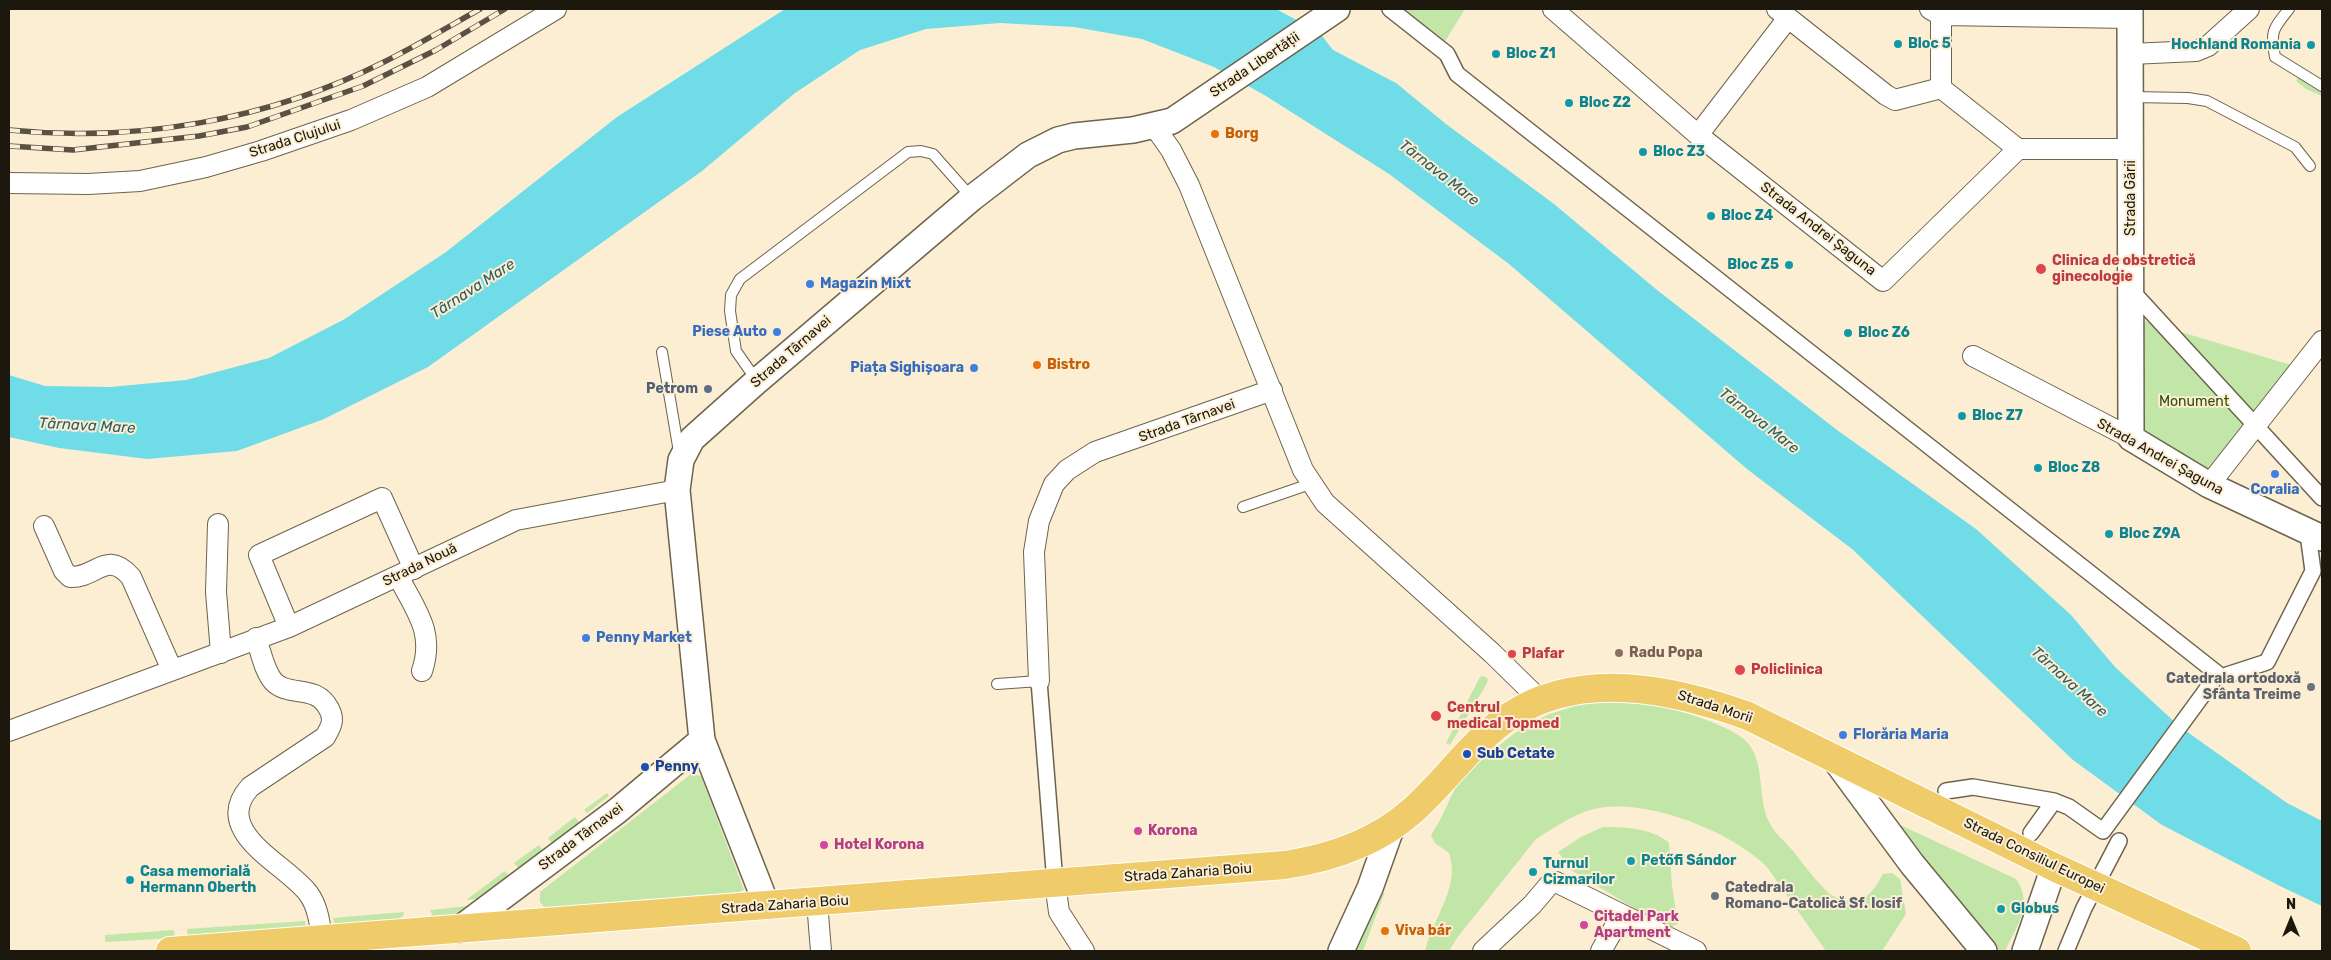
<!DOCTYPE html>
<html>
<head>
<meta charset="utf-8">
<style>
  body { margin:0 }
  #map { position:relative; width:2331px; height:960px; overflow:hidden; background:#fbeed3; font-family:Rubik,sans-serif }
  canvas { display:block }
  .frame { position:absolute; inset:0; border:10px solid #1c180e; pointer-events:none }
  .north { position:absolute; left:2266px; top:895px; width:50px; height:50px; -webkit-text-stroke:4px #fbeed3; paint-order:stroke; rotate:0deg; font-size:14px; font-weight:700; line-height:20px; text-align:center; color:#1c180e }
  .north::after { content:''; display:block; margin:auto; width:18px; height:22px; background:#1c180e; clip-path:polygon(50% 0,100% 100%,50% 72%,0 100%) }
</style>
</head>
<body>
<div id="map">
<canvas width="2331" height="960"></canvas>
<div class="frame"></div>
<div class="north">N</div>
</div>
<script>
const ctx = document.querySelector('canvas').getContext('2d');
ctx.lineJoin = 'round';
function paint(path, color) {
  ctx.fillStyle = color;
  ctx.fill(path, 'evenodd');
}
function trace(path, color, width, dash) {
  ctx.strokeStyle = color;
  ctx.lineWidth = width;
  ctx.lineCap = dash ? 'butt' : 'round';
  ctx.setLineDash(dash || []);
  ctx.stroke(path);
}
function label(font, color, halo, rows, align = 'center') {
  ctx.font = font + ' Rubik,sans-serif';
  ctx.lineWidth = 4;
  ctx.setLineDash([]);
  ctx.textBaseline = 'middle';
  ctx.strokeStyle = halo;
  ctx.fillStyle = color;
  for (const [text, x, y, turn = 0] of rows) {
    ctx.save();
    ctx.translate(x, y);
    ctx.rotate((+turn || 0) * Math.PI / 180);
    ctx.textAlign = isNaN(turn) ? turn : align;
    if (halo) ctx.strokeText(text, 0, 0);
    ctx.fillText(text, 0, 0);
    ctx.restore();
  }
}
const green = new Path2D(`
  M1390 9H1465L1444 43Z
  M2303 71 2322 86V96L2306 89 2296 81Z
  M2131 317 2301 368 2209 485 2131 438Z
  M1483 676 1488 679 1486 685 1450 745 1446 743 1480 677Z
  M1640 701C1664 705 1732 725 1747 742 1763 760 1759 789 1765 811 1769 829 1782 838 1793 851 1805 866 1816 882 1831 895 1858 909 1870 898 1883 874L1892 873 1900 879 1906 914 1882 951H1826L1767 867C1731 831 1642 795 1590 810 1571 816 1553 828 1536 839L1457 938 1449 951H1425C1432 919 1461 887 1449 853L1435 843 1431 835 1440 820 1461 776 1515 733 1547 715 1587 702Z
  M691 774 701 776 744 890 739 892 545 908 540 902V892Z
  M607 793 609 796 587 813 584 810Z
  M1879 815 2016 879C2034 904 2016 927 2005 951H1988Z
  M575 817 580 823 553 845 548 838Z
  M1603 827C1624 827 1653 828 1669 843L1672 886 1678 924 1667 928 1571 870 1558 852 1581 837Z
  M539 845 544 852 520 870 514 863Z
  M505 871 512 880 488 898 466 900Z
  M1380 890 1384 894 1363 951H1346Z
  M476 905 464 914 433 917 430 910Z
  M404 912 403 916 397 920 335 925 333 918Z
  M305 921 306 929 188 937 187 929Z
  M174 930 175 938 105 942V935Z`);
const water = new Path2D(`
  M785 9H1276L1319 32 1333 50 1396 83 1446 124 1554 204 1657 290 1837 430 1976 529 2071 615 2115 667 2179 726 2287 803 2322 821V906L2282 887 2162 825 2073 760 1852 549 1747 469 1509 264 1389 174 1266 96 1214 67 1142 39 1074 27 1000 23 926 29 860 50 795 93 702 171 428 367 324 419 237 451 147 459 59 448 9 437V375L45 386 110 387 186 380 269 358 343 320 446 252 617 117Z`);
const service = new Path2D(`
  M2289 9C2273 29 2270 31 2275 57L2322 86
  M2131 97 2188 98 2207 101 2295 147 2310 166
  M662 352 679 452
  M757 381 736 351 730 311 731 295 740 279 908 152 921 151 933 154 972 198
  M1243 507 1310 484
  M997 684 1039 681`);
const pedestrian = new Path2D(`
  M1390 9 1447 54 1457 74 2218 674 2103 831 2069 807 2054 801 1973 787 1946 791
  M2131 290 2322 498
  M2227 675 2267 662 2313 571 2308 534
  M1039 681 1055 883
  M2031 833 2054 801
  M2066 951 2084 908 2119 841`);
const minor = new Path2D(`
  M1553 9 1698 135 1883 281 2018 149
  M1777 9 1886 95 1895 100 1941 88
  M1930 9 1941 15 2130 18
  M2131 54 2196 51 2208 46 2249 9
  M1941 88 2018 149H2130
  M1941 88V15L1947 9
  M1154 126 1171 150 1189 185 1303 470 1325 503 1492 653 1540 700
  M1698 135 1788 18
  M9 183 88 184 140 181 206 167 261 151 351 120 427 87 556 9
  M1973 356 2131 438
  M2209 485 2322 341
  M218 524 216 592 221 653
  M44 526 64 571 70 577C97 578 106 549 131 577L172 670
  M398 576C416 611 435 632 422 671
  M289 627 259 555 382 498 414 569
  M256 638C261 652 264 670 273 681 288 698 316 683 329 709 335 720 331 727 325 737L250 787C210 832 285 863 308 893 318 906 320 924 322 940
  M1039 681 1034 552 1039 521 1054 484 1067 470 1095 452 1272 390
  M9 731 289 627 516 520 677 490
  M1055 883 1059 912 1084 951
  M817 902 821 951
  M1483 951 1532 905 1549 885 1556 882 1696 951
  M1601 951 1621 916`);
const tertiary = new Path2D(`
  M2130 9 2131 438 2209 485 2322 538
  M1833 757 1912 864 1984 951
  M767 906 702 740 677 490 681 460 692 439 757 381 972 198 1028 155 1058 140 1074 136 1133 130 1172 121 1337 9
  M458 930 617 811 702 740
  M1341 951 1370 888 1392 826
  M2025 951 2054 867`);
const trunk = new Path2D(`
  M170 951 1285 865C1331 858 1376 843 1412 811 1446 781 1472 741 1510 716 1581 669 1673 689 1748 716L2054 867 2237 951`);
const rail = new Path2D(`
  M9 130C136 143 269 120 384 62 416 46 448 27 480 9
  M9 146 73 150 199 136 247 127 363 86 436 50 505 9`);
const markers = [
  [1898,44,5,"#0f9aa8"],
  [2311,45,5,"#0f9aa8"],
  [1496,54,5,"#0f9aa8"],
  [1569,103,5,"#0f9aa8"],
  [1215,134,5,"#e8710a"],
  [1643,152,5,"#0f9aa8"],
  [1711,216,5,"#0f9aa8"],
  [1789,265,5,"#0f9aa8"],
  [2041,269,6,"#e0444e"],
  [810,284,5,"#3f7fe0"],
  [777,332,5,"#3f7fe0"],
  [1848,333,5,"#0f9aa8"],
  [1037,365,5,"#e8710a"],
  [974,368,5,"#3f7fe0"],
  [708,389,5,"#5c6f8a"],
  [1962,416,5,"#0f9aa8"],
  [2038,468,5,"#0f9aa8"],
  [2275,474,5,"#3f7fe0"],
  [2109,534,5,"#0f9aa8"],
  [586,638,5,"#3f7fe0"],
  [1619,653,5,"#8d6e63"],
  [1512,654,5,"#e0444e"],
  [1740,670,6,"#e0444e"],
  [2311,687,5,"#6b7280"],
  [1436,716,6,"#e0444e"],
  [1843,735,5,"#3f7fe0"],
  [1467,754,5,"#1a4fb4"],
  [645,767,5,"#1a4fb4"],
  [1138,831,5,"#d1479c"],
  [824,845,5,"#d1479c"],
  [1631,861,5,"#0f9aa8"],
  [1533,872,5,"#0f9aa8"],
  [130,880,5,"#0f9aa8"],
  [1715,896,5,"#6b7280"],
  [2001,909,5,"#0f9aa8"],
  [1584,925,5,"#d1479c"],
  [1385,931,5,"#e8710a"]
];
const cultureNames = [
  ["Bloc 5",1908,44],
  ["Hochland Romania",2301,45,"right"],
  ["Bloc Z1",1506,54],
  ["Bloc Z2",1579,103],
  ["Bloc Z3",1653,152],
  ["Bloc Z4",1721,216],
  ["Bloc Z5",1779,265,"right"],
  ["Bloc Z6",1858,333],
  ["Bloc Z7",1972,416],
  ["Bloc Z8",2048,468],
  ["Bloc Z9A",2119,534],
  ["Petőfi Sándor",1641,861],
  ["Turnul",1543,864],
  ["Cizmarilor",1543,880],
  ["Casa memorială",140,872],
  ["Hermann Oberth",140,888],
  ["Globus",2011,909]
];
const streetNames = [
  ["Strada Libertății",1255,65,-34],
  ["Strada Clujului",295,139,-18],
  ["Strada Gării",2131,198,-90],
  ["Strada Andrei Șaguna",1818,229,38],
  ["Strada Târnavei",791,352,-41],
  ["Strada Târnavei",1187,421,-20],
  ["Strada Andrei Șaguna",2160,457,29],
  ["Strada Nouă",420,565,-26],
  ["Strada Morii",1715,707,18],
  ["Strada Târnavei",581,837,-37],
  ["Strada Consiliul Europei",2034,856,26],
  ["Strada Zaharia Boiu",1188,873,-4],
  ["Strada Zaharia Boiu",785,905,-4]
];
const foodNames = [
  ["Borg",1225,134],
  ["Bistro",1047,365],
  ["Viva bár",1395,931]
];
const healthNames = [
  ["Clinica de obstretică",2052,261],
  ["ginecologie",2052,277],
  ["Plafar",1522,654],
  ["Policlinica",1751,670],
  ["Centrul",1447,708],
  ["medical Topmed",1447,724]
];
const shopNames = [
  ["Magazin Mixt",820,284],
  ["Piese Auto",767,332,"right"],
  ["Piața Sighișoara",964,368,"right"],
  ["Coralia",2275,490,"center"],
  ["Penny Market",596,638],
  ["Florăria Maria",1853,735]
];
const serviceNames = [
  ["Petrom",698,389]
];
const parkNames = [
  ["Monument",2194,402]
];
const educationNames = [
  ["Radu Popa",1629,653]
];
const worshipNames = [
  ["Catedrala ortodoxă",2301,679],
  ["Sfânta Treime",2301,695],
  ["Catedrala",1725,888,"left"],
  ["Romano-Catolică Sf. Iosif",1725,904,"left"]
];
const transitNames = [
  ["Sub Cetate",1477,754],
  ["Penny",655,767]
];
const hotelNames = [
  ["Korona",1148,831],
  ["Hotel Korona",834,845],
  ["Citadel Park",1594,917],
  ["Apartment",1594,933]
];
const waterNames = [
  ["Târnava Mare",1439,173,38],
  ["Târnava Mare",473,289,-33],
  ["Târnava Mare",1759,421,38],
  ["Târnava Mare",87,426,3],
  ["Târnava Mare",2069,682,42]
];
paint(green, '#c1e6a7');
paint(water, '#6fdce7');
trace(service, '#6e634b', 12);
trace(pedestrian, '#6e634b', 18);
trace(minor, '#6e634b', 22);
trace(tertiary, '#6e634b', 28);
trace(trunk, '#fff', 30);
trace(service, '#fff', 10);
trace(pedestrian, '#fff', 15);
trace(minor, '#fff', 20);
trace(tertiary, '#fff', 25);
trace(trunk, '#efcb6a', 28);
trace(rail, '#595244', 5.5);
trace(rail, '#fbeed3', 4, [11]);
for (const [x, y, r, color] of markers) {
  const dot = new Path2D();
  dot.arc(x, y, r, 0, 2 * Math.PI);
  ctx.fillStyle = color;
  ctx.fill(dot);
  trace(dot, '#fbeed3', 2);
}
label('bold 14px', '#0d838f', '#fbeed3', cultureNames, 'left');
label('14px', '#1c180e', '#fbeed3', streetNames);
label('bold 14px', '#c56008', '#fbeed3', foodNames, 'left');
label('bold 14px', '#be3a42', '#fbeed3', healthNames, 'left');
label('bold 14px', '#366cbe', '#fbeed3', shopNames, 'left');
label('bold 14px', '#4e5e75', '#fbeed3', serviceNames, 'right');
label('14px', '#2e5007', '#fbeed3', parkNames);
label('bold 14px', '#785e54', '#fbeed3', educationNames, 'left');
label('bold 14px', '#5b616d', '#fbeed3', worshipNames, 'right');
label('bold 14px', '#164399', '#fbeed3', transitNames, 'left');
label('bold 14px', '#b23c85', '#fbeed3', hotelNames, 'left');
label('italic 15px', '#2d5d62', '#fbeed3', waterNames);
</script>
</body>
</html>
